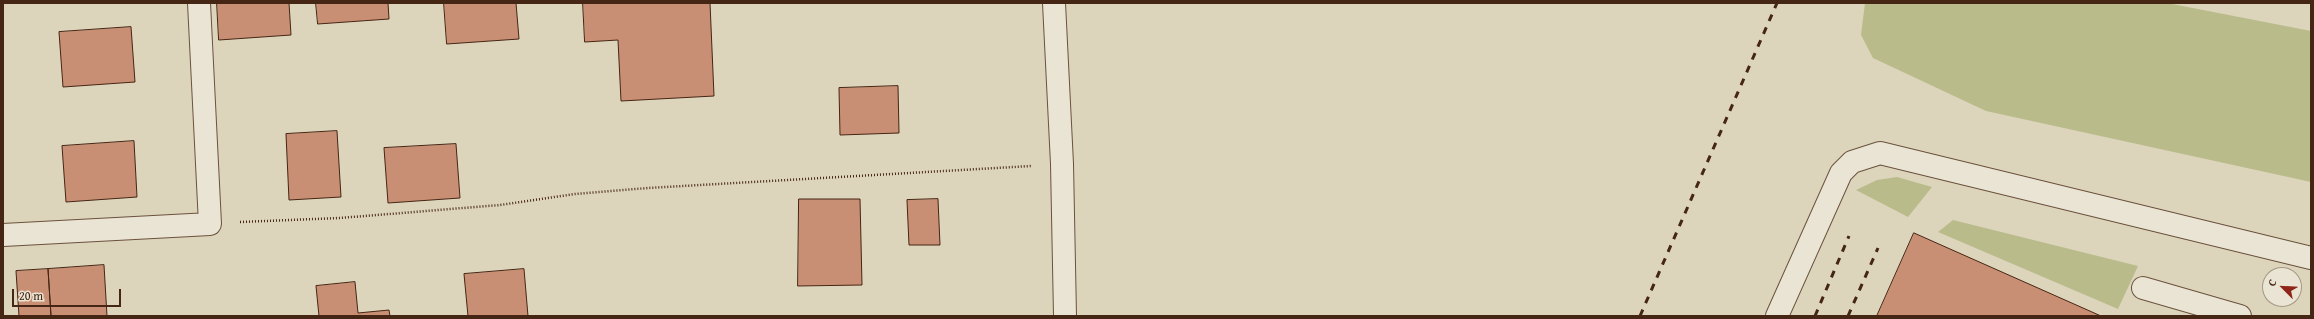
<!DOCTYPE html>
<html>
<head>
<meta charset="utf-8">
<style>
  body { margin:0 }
  #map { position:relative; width:2314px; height:319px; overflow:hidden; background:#ddd5bb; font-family:"Gentium Book Plus",serif }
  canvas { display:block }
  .frame { position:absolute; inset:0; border:4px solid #452513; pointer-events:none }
  .north { position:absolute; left:2262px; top:267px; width:40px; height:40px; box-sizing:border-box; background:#e9e4d3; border:1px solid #a79886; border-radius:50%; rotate:294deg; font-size:11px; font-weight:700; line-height:16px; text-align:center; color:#452513 }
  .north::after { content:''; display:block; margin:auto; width:14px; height:18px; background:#8f2418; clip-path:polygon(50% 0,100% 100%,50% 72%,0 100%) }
  .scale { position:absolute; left:12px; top:289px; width:109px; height:18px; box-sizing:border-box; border:2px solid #452513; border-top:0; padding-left:5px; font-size:12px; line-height:14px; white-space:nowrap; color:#452513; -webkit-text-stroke:3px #e9e4d3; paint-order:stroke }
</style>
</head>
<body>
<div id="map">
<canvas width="2314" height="319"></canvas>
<div class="frame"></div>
<div class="north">С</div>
<div class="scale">20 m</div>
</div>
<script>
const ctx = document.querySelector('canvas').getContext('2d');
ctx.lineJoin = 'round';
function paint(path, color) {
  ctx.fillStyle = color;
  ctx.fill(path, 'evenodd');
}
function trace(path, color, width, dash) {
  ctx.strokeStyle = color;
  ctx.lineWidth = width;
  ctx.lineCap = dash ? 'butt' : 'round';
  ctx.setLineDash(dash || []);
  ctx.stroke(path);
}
const green = new Path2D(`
  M1865 3H2167L2311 31V182L1986 111 1873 58 1861 35Z
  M1897 177 1932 187 1908 217 1856 190 1877 180Z
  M1953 220 2138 266 2118 309 1938 232Z`);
const building = new Path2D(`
  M217 3H289L291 35 219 40Z
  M316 3H388L389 19 318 24Z
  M444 3H516L519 39 447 44Z
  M583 3H710L714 96 621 101 618 40 585 42Z
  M131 27 135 82 63 87 59 32Z
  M898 86 899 133 840 135 839 88Z
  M337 131 341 197 289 200 286 134Z
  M134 141 137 197 66 202 62 146Z
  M456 144 460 198 388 203 384 148Z
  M799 199H860L862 285 798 286Z
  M938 199 940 245H909L907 200Z
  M1914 233 2101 316H1877Z
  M104 265 107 316H51L48 269Z
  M48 269 51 316H19L16 271Z
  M524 269 528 316H468L464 274Z
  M355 282 358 313 389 310 390 316H319L316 286Z`);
const path = new Path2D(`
  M240 222 340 218 500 205 575 194 648 188 1031 166`);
const minor = new Path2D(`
  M1054 3 1062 164 1065 316
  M3 235 210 224 199 3
  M2143 288 2240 316
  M1777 316 1841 173 1852 162 1880 153 2311 258`);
const rail = new Path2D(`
  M1640 316 1777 3
  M1815 316 1849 236
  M1848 316 1878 248`);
paint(green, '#b9bb8b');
paint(building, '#c98f74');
trace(building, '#452513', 1);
trace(minor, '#6b513d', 24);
trace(path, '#452513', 2.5, [1, 2]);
trace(minor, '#e9e4d3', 22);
trace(rail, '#452513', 3, [7, 7]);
</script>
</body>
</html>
